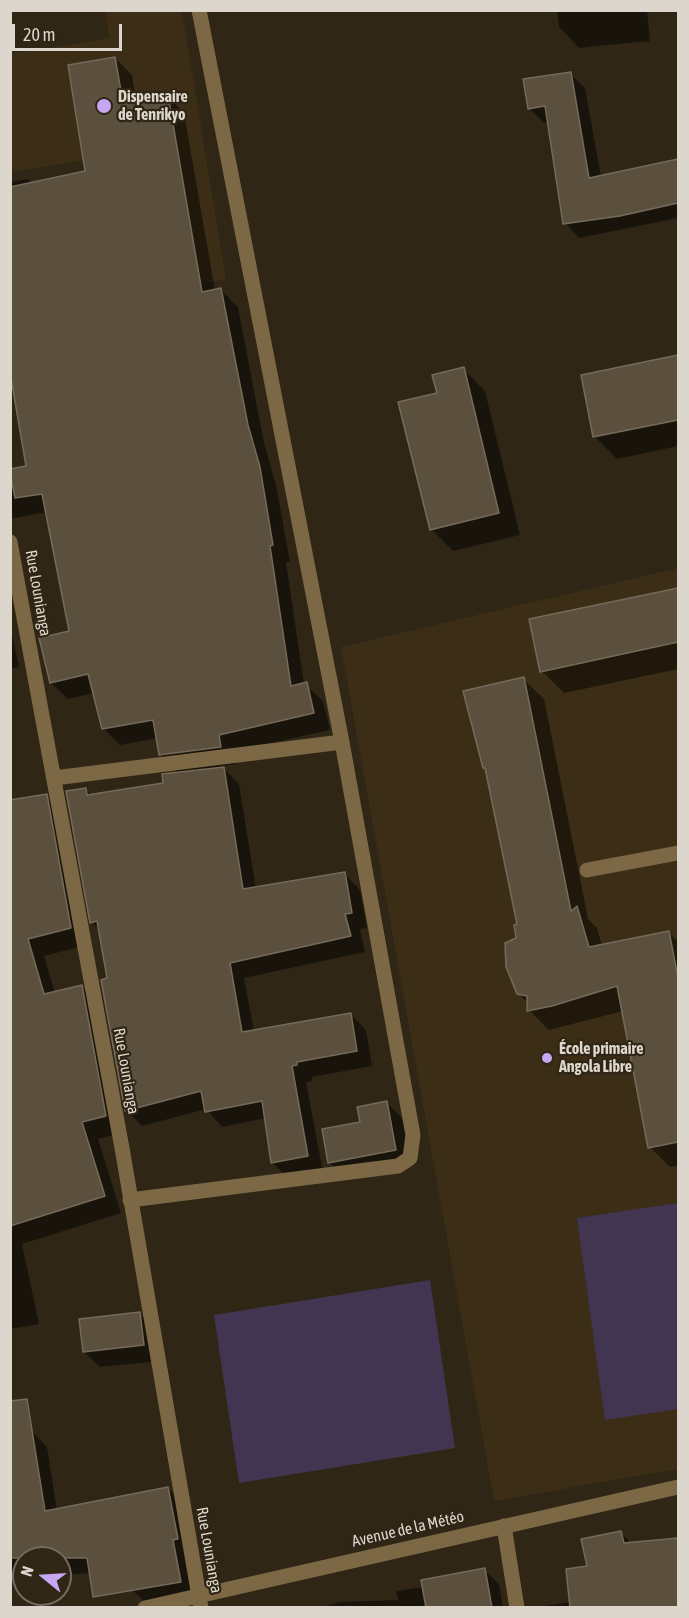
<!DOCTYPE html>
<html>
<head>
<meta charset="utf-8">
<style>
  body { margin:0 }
  #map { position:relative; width:689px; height:1618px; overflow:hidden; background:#302616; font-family:"Asap Condensed",sans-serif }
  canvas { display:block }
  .frame { position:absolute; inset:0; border:12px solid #ddd6cc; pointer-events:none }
  .north { position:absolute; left:12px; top:1546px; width:60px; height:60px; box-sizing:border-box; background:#302616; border:2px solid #756c5f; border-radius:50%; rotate:288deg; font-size:16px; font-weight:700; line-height:24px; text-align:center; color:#ddd6cc }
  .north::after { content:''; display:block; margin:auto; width:21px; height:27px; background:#c6a6f0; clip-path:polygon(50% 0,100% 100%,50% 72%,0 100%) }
  .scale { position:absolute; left:12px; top:24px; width:110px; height:27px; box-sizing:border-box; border:3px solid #ddd6cc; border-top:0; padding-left:8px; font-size:18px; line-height:21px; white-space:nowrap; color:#ddd6cc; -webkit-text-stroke:4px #302616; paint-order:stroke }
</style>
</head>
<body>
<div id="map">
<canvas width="689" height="1618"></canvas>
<div class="frame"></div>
<div class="north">N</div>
<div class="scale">20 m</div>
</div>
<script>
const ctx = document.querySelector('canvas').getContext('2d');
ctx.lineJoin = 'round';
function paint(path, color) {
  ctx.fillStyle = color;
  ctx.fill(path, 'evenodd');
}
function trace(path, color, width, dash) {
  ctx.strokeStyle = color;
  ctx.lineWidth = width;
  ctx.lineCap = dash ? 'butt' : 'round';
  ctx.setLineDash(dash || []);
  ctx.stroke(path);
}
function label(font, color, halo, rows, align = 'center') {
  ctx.font = font + ' "Asap Condensed",sans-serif';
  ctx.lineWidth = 4.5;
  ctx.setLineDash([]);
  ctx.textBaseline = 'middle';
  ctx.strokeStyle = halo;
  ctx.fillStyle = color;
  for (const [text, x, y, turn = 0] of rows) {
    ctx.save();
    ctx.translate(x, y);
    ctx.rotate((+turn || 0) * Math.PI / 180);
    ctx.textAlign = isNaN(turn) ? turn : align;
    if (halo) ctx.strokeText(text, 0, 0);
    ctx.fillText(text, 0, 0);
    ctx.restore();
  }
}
const built = new Path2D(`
  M105 11H182L226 279 121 297 98 158 11 172V54L109 38Z
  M678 568V1469L494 1501 341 647Z`);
const green = new Path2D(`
  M678 1203V1409L605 1420 577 1218Z
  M430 1280 455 1448 239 1483 214 1315Z`);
const shadow = new Path2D(`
  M557 10H647L650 41 579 48 559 27Z
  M115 58 132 75 136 102 168 96 184 113 215 291 221 290 238 307 264 443 276 485 290 562H286L304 684 323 701 330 730 235 751 237 764 221 766 239 784 256 889 345 874 360 890 367 928 360 929 365 952 244 978 254 1031 350 1014 366 1030 372 1066 312 1077V1081L306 1082 323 1172 288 1178 273 1163 266 1118 222 1127 206 1109 142 1126 126 1110 100 931 92 922 86 790 92 796 165 784 179 774 160 754 158 738 120 745 103 728 94 693 68 699 51 683 70 632 47 512 10 519V471L28 468 10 363V182L28 179 33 184 87 172Z
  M570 74 585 88 601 177 678 160V218L579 238 565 223 549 122 544 123 529 108Z
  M678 357V446L617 459 595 437 583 376Z
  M463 369 485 391 520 535 453 551 431 529 438 394Z
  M678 589V669L564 693 542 671 531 620Z
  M10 625 19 667 10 669Z
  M523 679 544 699 588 919 597 928 602 946 669 933 678 942V1166L670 1167 650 1147 623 1011 549 1030 529 1010V1004L519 994 518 925 488 771 484 768Z
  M46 796 63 813 87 945 44 956 55 993 81 986 98 1003 122 1133 98 1139 121 1213 22 1244 39 1324 10 1329V802Z
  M387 1103 403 1119 411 1166 345 1178 329 1162 362 1124Z
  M140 1314 156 1330 160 1361 100 1367 84 1352Z
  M32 1431 47 1447 57 1510 168 1488 183 1504 195 1593 148 1605 132 1590 94 1573 60 1575V1558H24V1577L10 1578V1435Z
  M621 1533 632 1544 678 1540V1608H530L571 1602 589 1567Z
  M484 1570 499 1584 503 1608H321L339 1602 398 1600 396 1591 424 1587Z`);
const building = new Path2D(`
  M115 57 123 102 168 95 202 292 221 288 248 425 260 467 273 545 270 546 291 686 307 682 314 713 219 735 221 747 159 755 153 720 102 729 88 674 50 683 39 638 69 631 42 494 15 498 10 472V469L26 466 10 372V187L85 171 68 65Z
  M571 72 589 178 678 159V203L620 216 563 224 545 106 528 109 523 79Z
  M678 355V420L593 437 581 375Z
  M464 367 499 513 430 530 398 402 437 393 432 375Z
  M678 588V642L540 672 529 619Z
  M524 677 571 911 577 906 589 947 669 931 678 978V1142L648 1148 617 986 552 1006 527 1011V996L517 994 506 967 505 943 516 938 514 925 517 924 485 768H483L463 691Z
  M224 767 243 889 345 872 352 913 345 914 351 936 230 963 242 1032 351 1013 357 1051 297 1062V1065L292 1066 308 1156 271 1163 262 1101 205 1112 201 1091 125 1111 101 980 107 978 97 921 90 923 66 791 86 788 87 795 163 783 162 774Z
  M47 794 71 928 28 939 44 994 82 985 106 1116 82 1122 105 1196 10 1226V800Z
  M387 1101 396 1150 328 1163 322 1129 360 1122 357 1107Z
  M140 1312 144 1345 83 1352 79 1319Z
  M27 1399 45 1511 168 1487 178 1539 173 1540 181 1582 93 1597 87 1558H10V1401Z
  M621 1531 624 1543 678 1538V1608H570L566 1569 587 1566 581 1539Z
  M485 1568 492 1608H426L421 1580Z`);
const minor = new Path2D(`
  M10 542 122 1148 201 1608
  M54 778 342 742
  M587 870 678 853
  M130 1200 398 1166 410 1158 413 1135 342 742 199 10
  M504 1526 517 1608
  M145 1608 678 1487`);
const markers = [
  [104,106,8,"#c6a6f0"],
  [547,1058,6,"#c6a6f0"]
];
const poiNames = [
  ["Dispensaire",118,97],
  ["de Tenrikyo",118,115],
  ["École primaire",559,1049],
  ["Angola Libre",559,1067]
];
const streetNames = [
  ["Rue Lounianga",38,593,80],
  ["Rue Lounianga",126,1071,80],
  ["Avenue de la Météo",408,1529,-13],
  ["Rue Lounianga",209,1550,80]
];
paint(built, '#3b2d16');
paint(green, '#423552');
paint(shadow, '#0007');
paint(building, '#5b503e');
trace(building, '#766a58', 1.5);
trace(minor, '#7d6846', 15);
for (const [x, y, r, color] of markers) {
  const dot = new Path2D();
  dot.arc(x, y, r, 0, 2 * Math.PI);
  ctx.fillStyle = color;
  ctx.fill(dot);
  trace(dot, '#302616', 2);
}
label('bold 16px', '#ddd6cc', '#302616', poiNames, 'left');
label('16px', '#ddd6cc', '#302616', streetNames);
</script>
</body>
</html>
